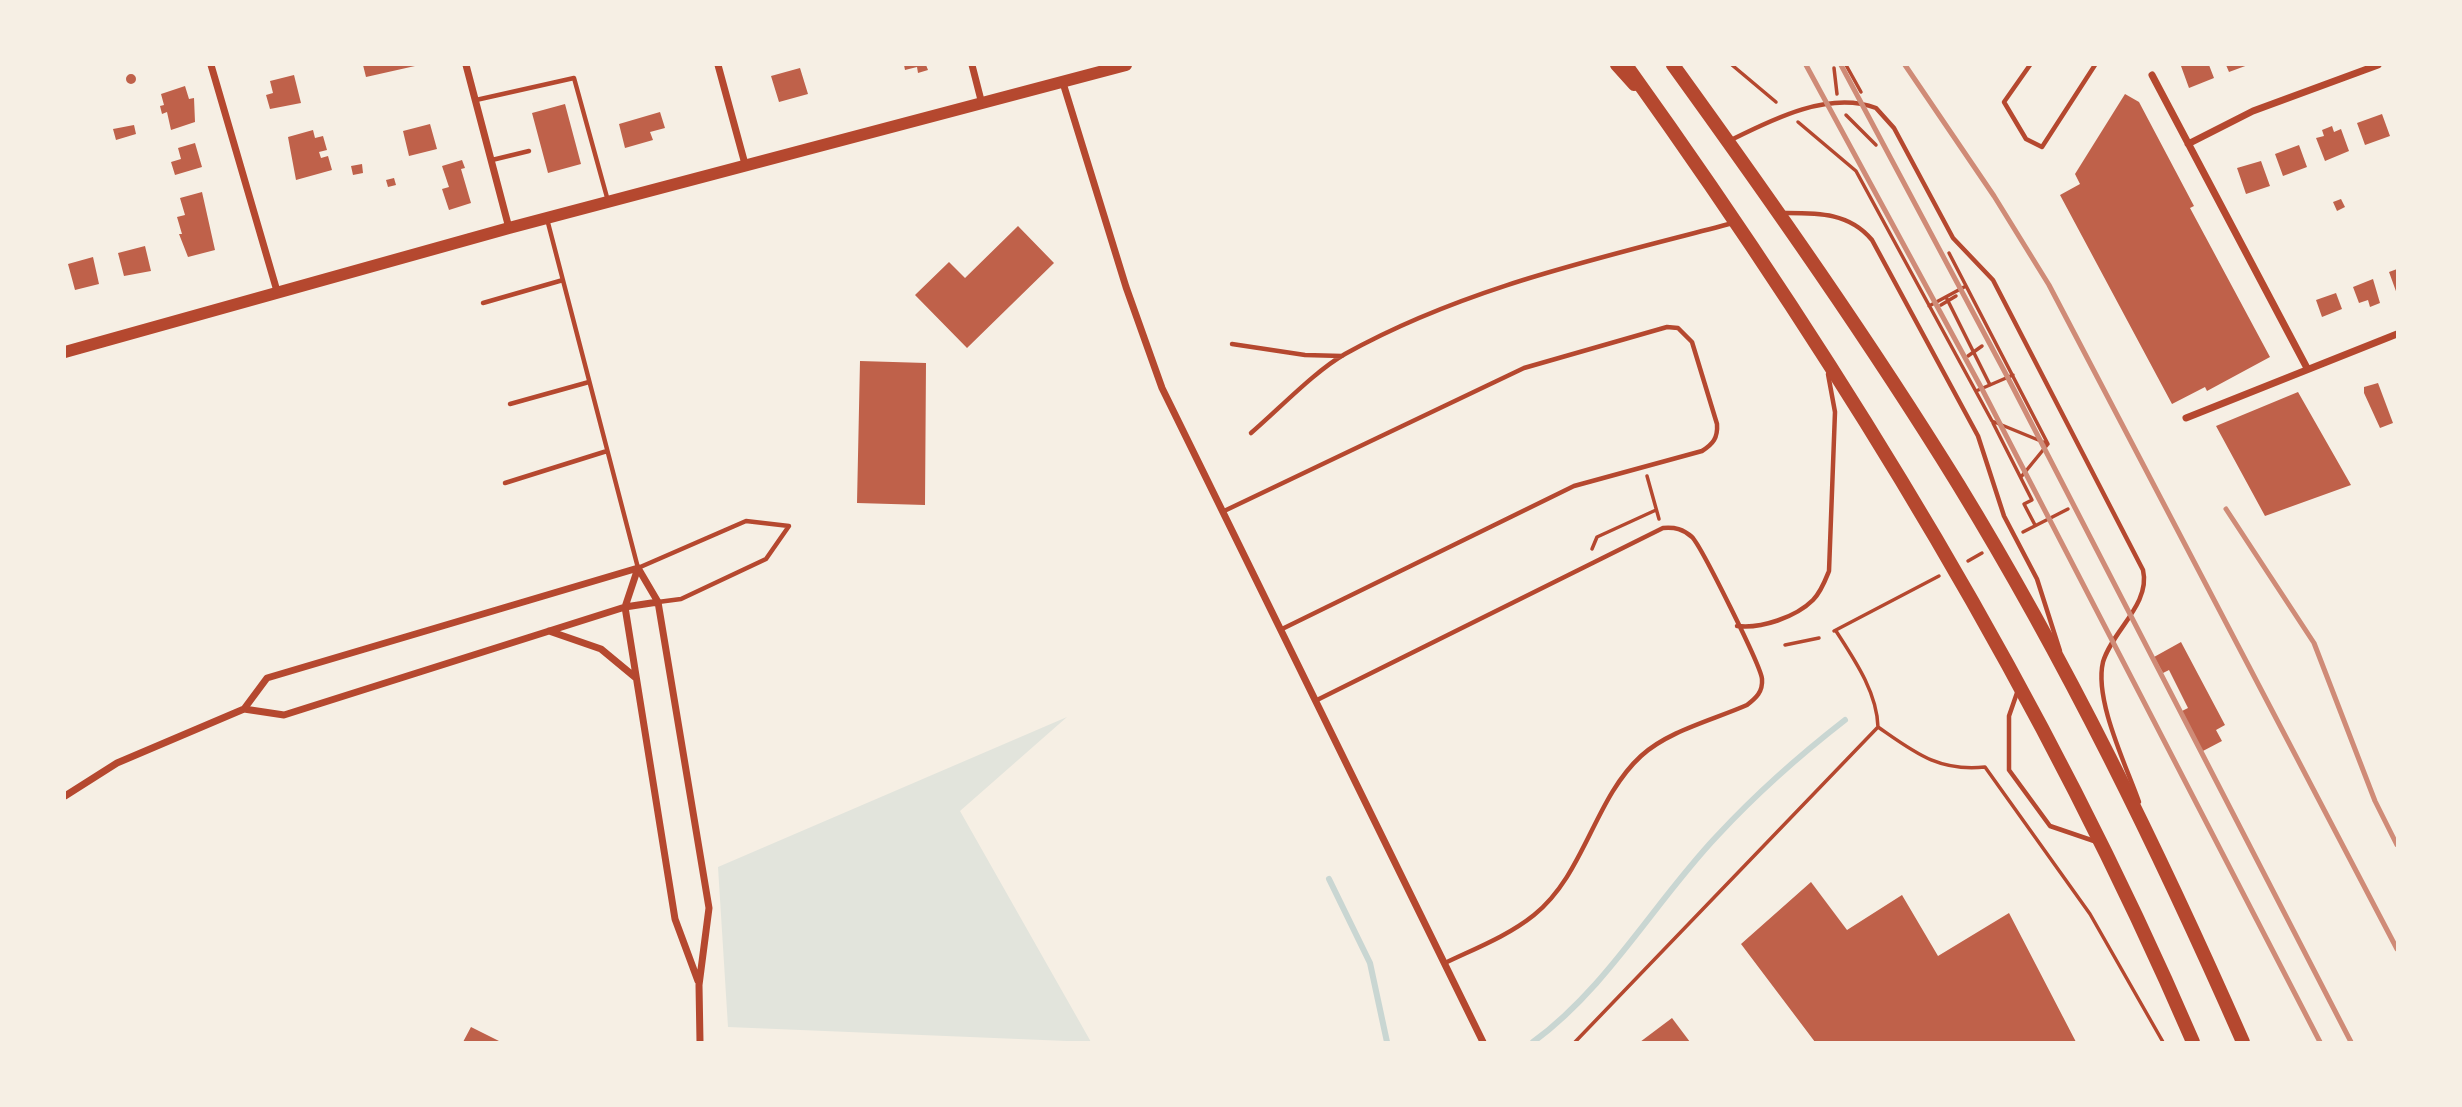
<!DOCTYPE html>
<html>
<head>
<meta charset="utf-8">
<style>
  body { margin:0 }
  #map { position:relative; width:2462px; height:1107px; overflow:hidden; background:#f6efe4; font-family:"Titillium Web",sans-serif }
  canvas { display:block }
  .frame { position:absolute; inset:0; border:66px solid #f6efe4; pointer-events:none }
</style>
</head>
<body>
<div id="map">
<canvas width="2462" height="1107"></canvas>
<div class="frame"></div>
</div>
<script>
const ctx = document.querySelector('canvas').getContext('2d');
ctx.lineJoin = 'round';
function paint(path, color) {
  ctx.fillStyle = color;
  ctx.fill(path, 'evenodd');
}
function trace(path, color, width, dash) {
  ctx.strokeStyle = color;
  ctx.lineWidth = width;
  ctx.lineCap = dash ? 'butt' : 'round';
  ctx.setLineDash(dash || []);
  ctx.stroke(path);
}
const green = new Path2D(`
  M1067 717 960 811 1091 1042 728 1027 718 867Z`);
const stream = new Path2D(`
  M1329 879 1370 963 1387 1042
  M1533 1042C1608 987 1655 901 1718 835 1757 793 1800 755 1845 720`);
const building = new Path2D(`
  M363 65H415V66L366 77Z
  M904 65H926L928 70 918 73 917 67 905 70Z
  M2209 65 2214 78 2189 88 2181 66Z
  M2226 65H2248L2229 72Z
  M800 68 808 94 779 102 771 76Z
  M126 79a5 5 0 1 1 10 0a5 5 0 1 1-10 0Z
  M294 75 301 103 270 109 266 95 273 93 270 81Z
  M185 86 189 99 194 98 195 122 171 130 167 112 162 114 160 106 164 105 161 94Z
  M2125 94 2139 102 2194 206 2190 208 2270 357 2207 391 2205 387 2172 404 2060 195 2080 184 2075 174Z
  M565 104 581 164 548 173 532 113Z
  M660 112 665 128 650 132 653 140 625 148 619 124Z
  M2382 114 2390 136 2365 145 2357 123Z
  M430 124 437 149 409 156 403 131Z
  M134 125 136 134 116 140 113 129Z
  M2332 126 2334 132 2341 129 2349 151 2325 161 2316 138 2324 136 2322 130Z
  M313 130 315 138 323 136 327 150 319 152 321 158 328 156 332 170 296 180 288 137Z
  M195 143 202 167 175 175 171 162 181 159 178 148Z
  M2299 145 2307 167 2283 176 2275 154Z
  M462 160 465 168 461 169 471 203 449 210 442 189 449 187 442 166Z
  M2261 161 2270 186 2246 194 2237 168Z
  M362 164 363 173 353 175 351 166Z
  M394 178 396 185 388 187 386 180Z
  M202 192 215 250 188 257 179 234H182L177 217 185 215 180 198Z
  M2341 199 2345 207 2337 211 2333 202Z
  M1018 226 1054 263 967 348 915 295 949 262 965 278Z
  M145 246 151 271 124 276 118 253Z
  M93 257 99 284 75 290 68 264Z
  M2397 269V294L2389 272Z
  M2373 279 2380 303 2370 307 2368 300 2359 303 2353 287Z
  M2336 293 2342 309 2322 317 2316 300Z
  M860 361 926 363 925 505 857 503Z
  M2378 383 2393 423 2380 428 2364 393V387Z
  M2298 392 2351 485 2265 516 2216 426Z
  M2181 642 2225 725 2216 730 2222 741 2201 752 2180 712 2188 708 2169 670 2163 673 2154 657Z
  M1811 882 1847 930 1902 895 1938 956 2009 913 2076 1042H1815L1741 944Z
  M1672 1018 1690 1042H1640Z
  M471 1027 501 1042H463Z`);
const path = new Path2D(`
  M1732 65 1776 102
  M1846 65 1861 92
  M1834 68 1837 94
  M1846 115 1876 145
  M1798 122 1856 171 1992 421 2048 444 1949 253
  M1946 297 1990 385
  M1941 305 1956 296
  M1929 306 1966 286
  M1968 356 1982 346
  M1976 391 2013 375
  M1993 423 2032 500 2024 504 2035 525
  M1647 476 1659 519
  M2021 477 2048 444
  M2023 532 2068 509
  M1592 549 1597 537 1656 510
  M1968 561 1982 553
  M1834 631 1939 576
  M1785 645 1819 638
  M1878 727C1914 752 1938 772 1985 767L2090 914 2163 1042
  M1575 1042 1878 727C1877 692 1854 659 1836 631`);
const service = new Path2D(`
  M2030 65 2004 102 2026 139 2042 147 2095 65
  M476 100 574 78 608 201
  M1729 141C1771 120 1829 90 1876 108L1894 128 1953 238 1993 280 2143 570C2151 604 2112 631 2103 662 2094 700 2126 765 2139 802
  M492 160 529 151
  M1783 213C1817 213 1849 212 1872 240L1978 436 2004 516 2037 579 2060 651
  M547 219 638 568 746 521 789 526 766 559 681 599 658 602
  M483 303 563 280
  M1232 344 1305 355 1342 356
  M510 404 589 382
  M1251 433C1279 409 1315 371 1345 354 1465 287 1601 258 1733 223
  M505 483 607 451
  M1222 512 1524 368 1667 327 1678 328 1692 342 1717 424C1718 438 1713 444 1702 451L1574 486 1280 630
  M1737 626C1761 629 1796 617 1813 600 1821 592 1825 581 1829 571L1835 412 1828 374
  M2018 690 2009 716V770L2050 826 2097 842
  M1315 701 1663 528C1675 527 1683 529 1692 537 1701 546 1761 666 1762 679 1763 692 1756 698 1747 705 1713 720 1668 731 1641 756 1594 799 1585 874 1534 915 1508 936 1474 949 1445 963`);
const minor = new Path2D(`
  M211 65 277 291
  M466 65 509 228
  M718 65 745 164
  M972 65 982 104
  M2152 75 2307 368
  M1063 83 1126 287 1162 388 1483 1042
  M2188 144 2253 111 2378 65
  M2186 418 2397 334
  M638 568 658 602 709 908 699 985 700 1042
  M638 568 625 607 675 919 698 981
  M549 631 601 649 636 678
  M244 709 267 678 638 568
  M65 796 117 763 244 709 284 715 625 607 658 602`);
const secondary = new Path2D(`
  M1616 65 1634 85
  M65 352 509 228 1126 65`);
const primary = new Path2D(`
  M1626 65C1846 372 2043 694 2193 1042
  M1673 65C1772 202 1869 340 1958 484 2067 662 2159 851 2243 1042`);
const rail = new Path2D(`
  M1806 65 1982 389 2320 1042
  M1841 65 2008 378 2351 1042
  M1905 65 1994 196 2049 285 2397 949
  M2226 509 2314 643 2375 801 2397 845`);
paint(green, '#e2e4dc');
trace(stream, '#c9d6d2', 6);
paint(building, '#bf614a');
trace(path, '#b5482f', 3.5);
trace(service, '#b5482f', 4.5);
trace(minor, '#b5482f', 7);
trace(secondary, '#b5482f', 12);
trace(primary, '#b5482f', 14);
trace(rail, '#cf8b77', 5);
</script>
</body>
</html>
